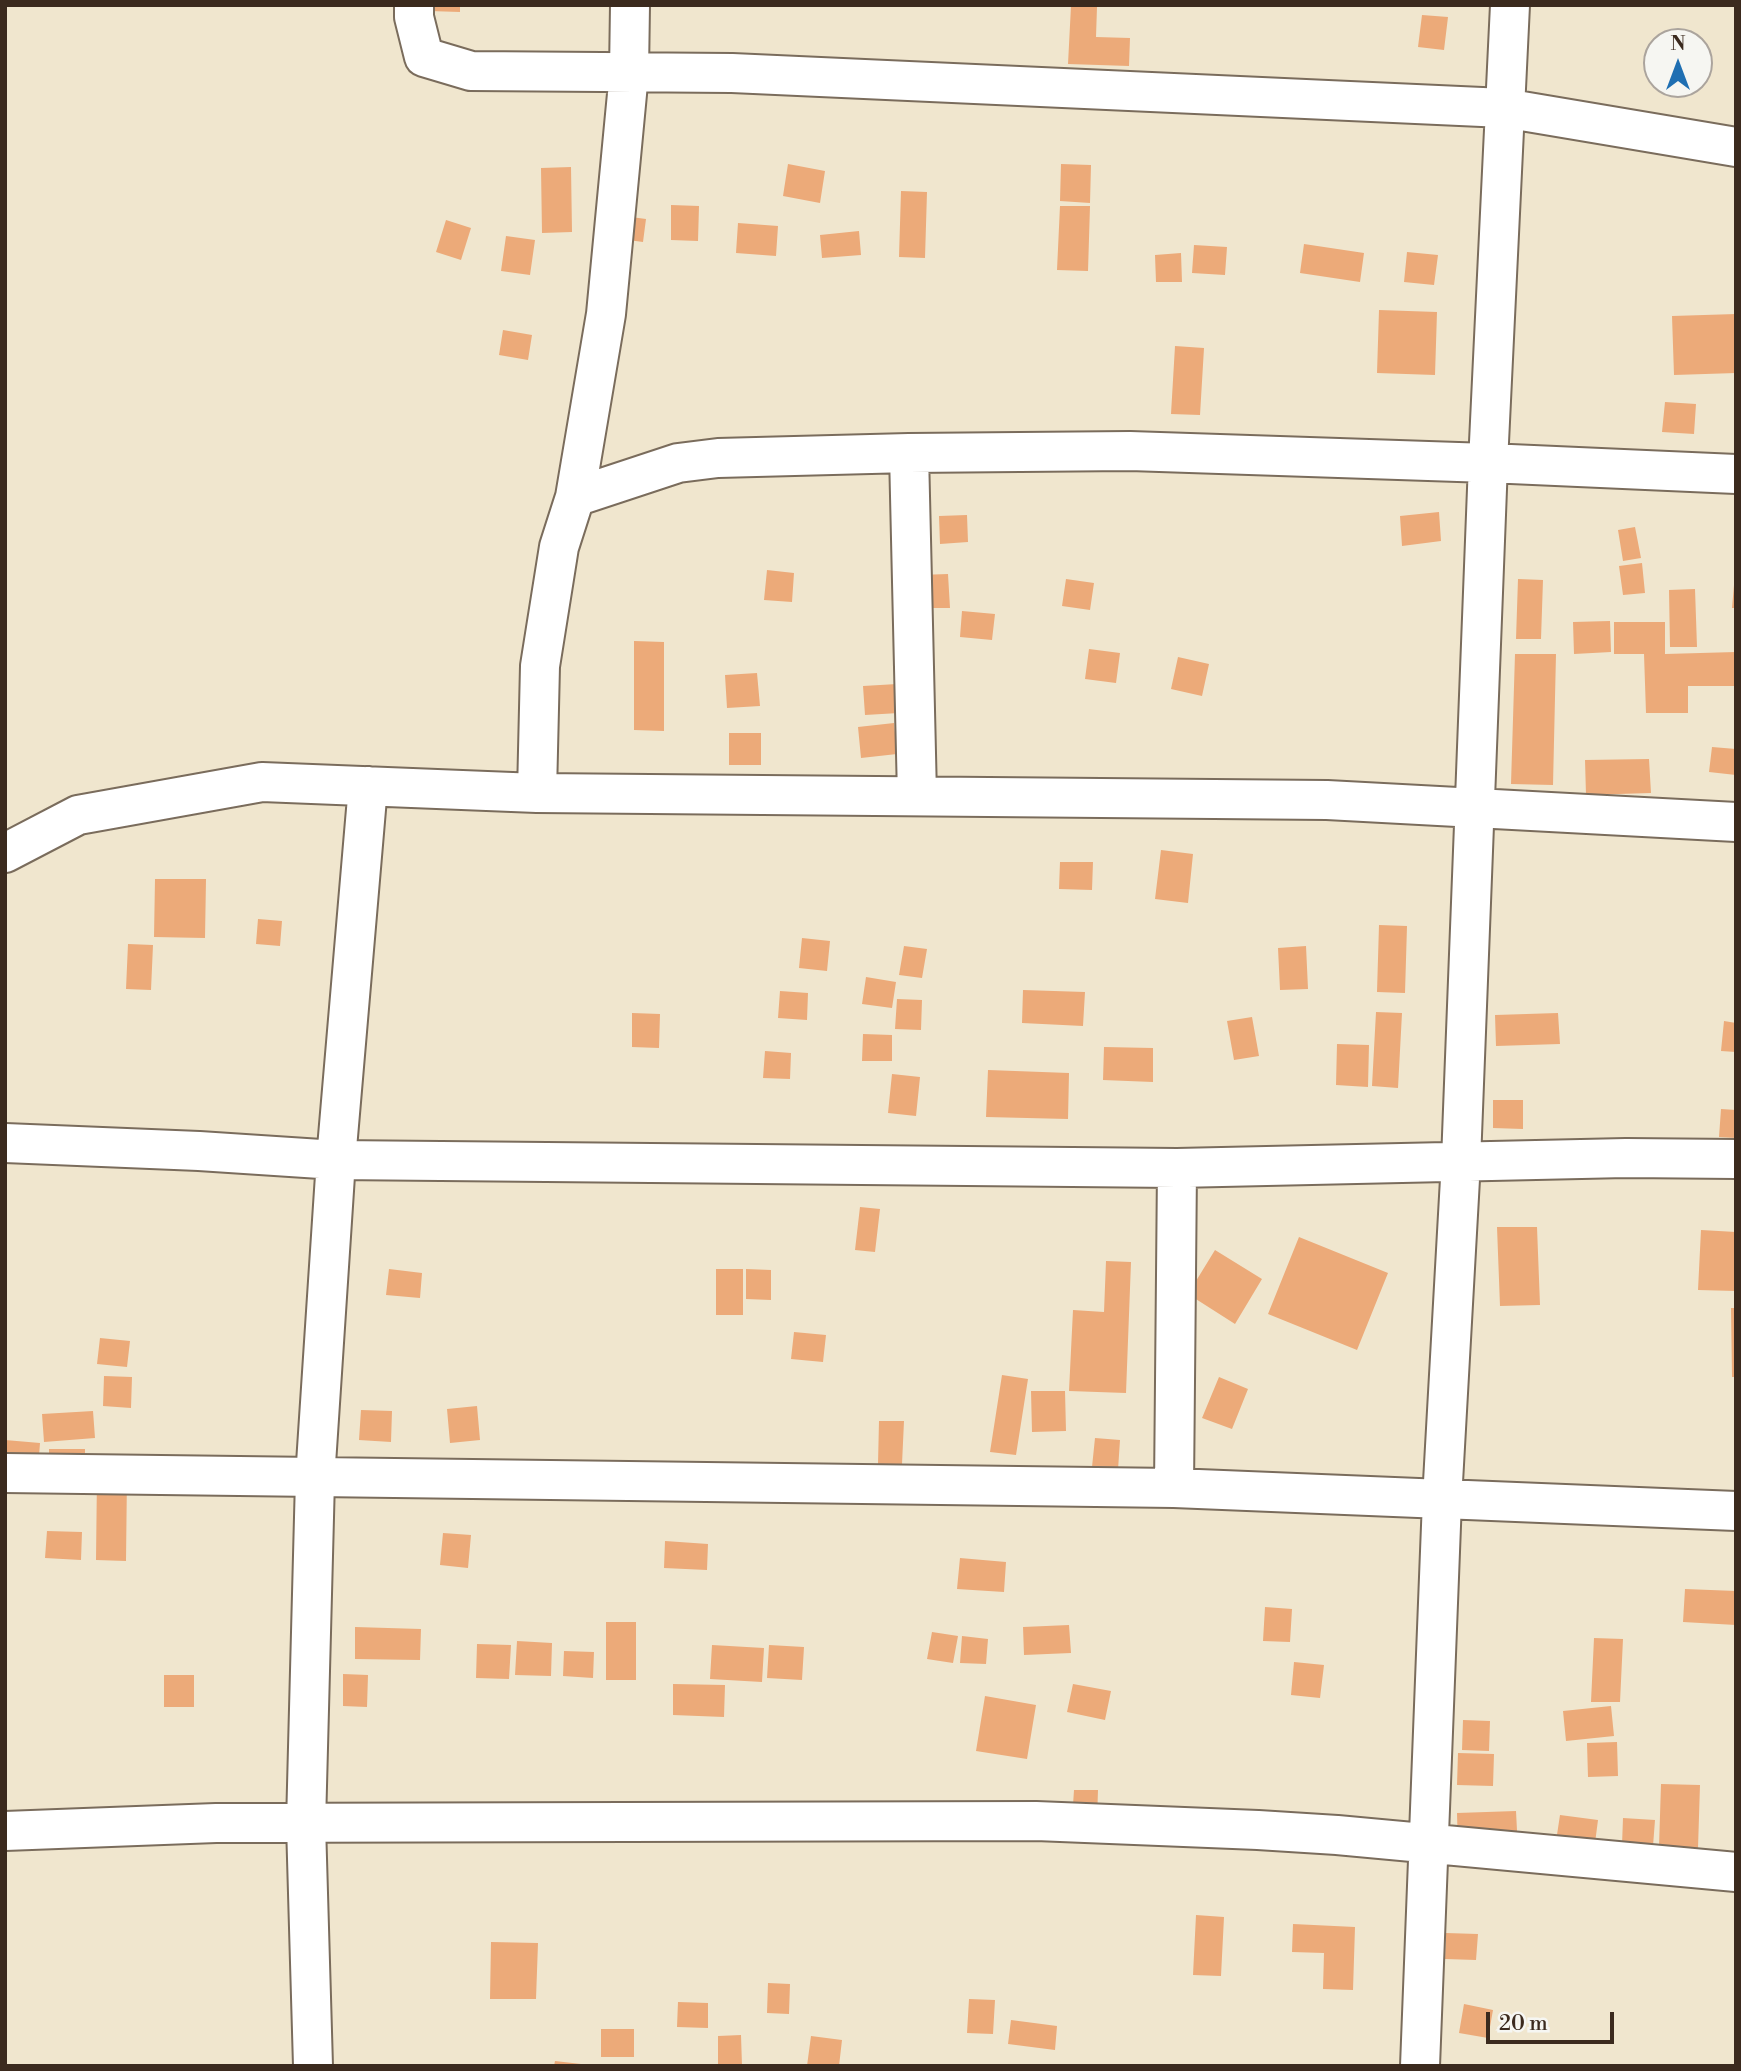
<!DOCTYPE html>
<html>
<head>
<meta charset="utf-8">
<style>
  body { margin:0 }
  #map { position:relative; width:1741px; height:2071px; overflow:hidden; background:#f0e6ce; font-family:"Libre Bodoni",serif }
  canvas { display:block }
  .frame { position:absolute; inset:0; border:7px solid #3b2a1e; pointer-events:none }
  .north { position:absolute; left:1643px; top:28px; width:70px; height:70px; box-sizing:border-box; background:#f6f6f2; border:2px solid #aba49d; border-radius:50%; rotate:0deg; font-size:19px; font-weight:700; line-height:28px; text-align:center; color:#3b2a1e }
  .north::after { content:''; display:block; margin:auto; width:24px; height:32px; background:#1f6fb2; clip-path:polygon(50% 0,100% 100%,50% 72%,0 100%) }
  .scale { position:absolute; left:1486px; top:2012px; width:128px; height:32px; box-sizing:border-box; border:4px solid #3b2a1e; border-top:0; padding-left:9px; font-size:21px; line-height:24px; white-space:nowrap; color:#3b2a1e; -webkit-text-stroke:5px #f6f6f2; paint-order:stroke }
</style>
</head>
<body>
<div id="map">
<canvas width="1741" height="2071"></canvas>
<div class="frame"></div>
<div class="north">N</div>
<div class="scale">20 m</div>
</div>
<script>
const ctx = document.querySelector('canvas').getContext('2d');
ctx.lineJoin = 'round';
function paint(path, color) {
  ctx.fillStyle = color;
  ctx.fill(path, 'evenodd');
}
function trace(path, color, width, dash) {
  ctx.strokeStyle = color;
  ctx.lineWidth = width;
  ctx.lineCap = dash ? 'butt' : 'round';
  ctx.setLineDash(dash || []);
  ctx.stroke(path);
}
const building = new Path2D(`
  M430 5H460V12L429 11Z
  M1071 6 1097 7 1096 37 1130 38 1129 66 1068 64Z
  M1422 15 1448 17 1444 50 1418 47Z
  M788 164 825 171 820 203 783 196Z
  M1061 164 1091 165 1090 203 1060 201Z
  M571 167 572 232 542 233 541 168Z
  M901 191 927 192 925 258 899 257Z
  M671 205 699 206 698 241 671 240Z
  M1060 206H1090L1088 271 1057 270Z
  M601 213 646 219 643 242 599 236Z
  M446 220 471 228 461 260 436 252Z
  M738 223 778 226 776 256 736 253Z
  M859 231 861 255 822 258 820 235Z
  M506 236 535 240 530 275 501 271Z
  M1304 244 1364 253 1360 282 1300 273Z
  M1194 245 1227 247 1225 275 1192 273Z
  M1407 252 1438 255 1434 285 1404 282Z
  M1181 253 1182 282H1156L1155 255Z
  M1379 310 1437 312 1435 375 1377 373Z
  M1736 314V373L1674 375 1672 316Z
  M503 330 532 335 528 360 499 355Z
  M1175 346 1204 348 1200 415 1171 414Z
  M1665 402 1696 404 1694 434 1662 432Z
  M1439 512 1441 541 1402 546 1400 516Z
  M967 515 968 542 940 544 939 516Z
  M1635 527 1641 558 1623 561 1618 530Z
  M1642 563 1645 593 1623 595 1619 566Z
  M767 570 794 573 792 602 764 600Z
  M948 574 950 608H920L919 575Z
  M1066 579 1094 583 1090 610 1062 606Z
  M1518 579 1543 580 1541 639H1516Z
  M1734 585H1736V608H1732Z
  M1695 589 1697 647H1670L1669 590Z
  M962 611 995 614 992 640 960 637Z
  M1610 621 1611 652 1574 654 1573 622Z
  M1614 622H1665V654L1736 652V686H1688V713H1646L1644 654H1614Z
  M634 641 664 642V731L634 730Z
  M1089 649 1120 653 1116 683 1085 679Z
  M1515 654H1556L1553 785 1511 784Z
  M1178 657 1209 664 1202 696 1171 689Z
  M757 673 760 706 727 708 725 675Z
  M897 684 899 713 865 715 863 686Z
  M894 723 897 754 861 758 858 727Z
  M729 733H761V765H729Z
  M1712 747 1736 749V775L1709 772Z
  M1649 759 1651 793 1586 795 1585 760Z
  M1161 850 1193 854 1188 903 1155 899Z
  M1060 862H1093L1092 890 1059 889Z
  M155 879H206L205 938 154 937Z
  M258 919 282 921 280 946 256 944Z
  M1379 925 1407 926 1405 993 1377 992Z
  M802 938 830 941 827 971 799 968Z
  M128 944 153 945 151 990 126 989Z
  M904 946 927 949 922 978 899 975Z
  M1306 946 1308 989 1280 990 1278 948Z
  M866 977 896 982 892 1008 862 1004Z
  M1023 990 1085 992 1083 1026 1022 1023Z
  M780 991 808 993 807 1020 778 1018Z
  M897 999 922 1000 921 1030 895 1029Z
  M1376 1012 1402 1013 1398 1088 1372 1086Z
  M632 1013 660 1014 659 1048 632 1047Z
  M1558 1013 1560 1044 1496 1046 1495 1015Z
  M1252 1017 1259 1056 1234 1060 1227 1021Z
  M1724 1021 1736 1023V1052L1721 1051Z
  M863 1034 892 1035V1061H862Z
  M1337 1044 1369 1045 1368 1087 1336 1085Z
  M1104 1047 1153 1048V1082L1103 1080Z
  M765 1051 791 1053 790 1079 763 1078Z
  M988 1070 1069 1073 1068 1119 986 1117Z
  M892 1074 920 1077 916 1116 888 1113Z
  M1493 1100H1523V1129L1493 1128Z
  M1721 1109 1736 1110V1138L1719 1137Z
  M860 1207 880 1209 875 1252 855 1250Z
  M1497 1227H1537L1540 1305 1500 1306Z
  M1701 1230 1736 1232V1291L1698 1290Z
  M1299 1237 1388 1273 1357 1350 1268 1314Z
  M1215 1250 1262 1279 1235 1324 1188 1294Z
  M1106 1261 1131 1262 1126 1393 1069 1391 1073 1310 1104 1312Z
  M389 1269 422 1273 420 1298 386 1295Z
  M716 1269H743V1315H716Z
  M746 1269 771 1270V1300L746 1299Z
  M1731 1308H1736V1377H1732Z
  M794 1332 826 1335 823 1362 791 1359Z
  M100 1338 130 1341 127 1367 97 1364Z
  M1002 1375 1028 1379 1016 1455 990 1452Z
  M104 1376 132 1377 131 1408 103 1406Z
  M1219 1377 1248 1389 1232 1429 1202 1418Z
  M1031 1391H1065L1066 1431 1032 1432Z
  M477 1406 480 1440 450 1443 447 1409Z
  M361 1410 392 1411 391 1442 359 1440Z
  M93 1411 95 1438 44 1442 42 1414Z
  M879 1421H904L902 1464H878Z
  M1095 1438 1120 1440 1118 1470 1092 1467Z
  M5 1440 40 1443 38 1469 5 1467Z
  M49 1449H85V1474H49Z
  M97 1474H127L126 1561 96 1560Z
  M47 1531 82 1532 81 1560 45 1558Z
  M443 1533 471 1535 468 1568 440 1565Z
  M665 1541 708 1544 707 1570 664 1568Z
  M960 1558 1006 1562 1004 1592 957 1589Z
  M1685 1589 1736 1591V1625L1683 1622Z
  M1265 1607 1292 1609 1290 1642 1263 1641Z
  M606 1622H636V1680H606Z
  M1069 1625 1071 1653 1024 1655 1023 1627Z
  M355 1627 421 1629 420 1660 355 1659Z
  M932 1632 958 1636 953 1663 927 1659Z
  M962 1636 988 1639 986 1664 960 1663Z
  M1594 1638 1623 1639 1620 1702H1591Z
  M517 1641 552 1643 551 1676 515 1675Z
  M477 1644 511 1645 509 1679 476 1678Z
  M712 1645 764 1648 762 1682 710 1679Z
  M769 1645 804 1647 802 1680 767 1678Z
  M564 1651 594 1652 593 1678 563 1676Z
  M1294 1662 1324 1665 1320 1698 1291 1695Z
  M343 1674 368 1675 367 1707 343 1706Z
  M164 1675H194V1707H164Z
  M673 1684 725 1685 724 1717 673 1715Z
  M1073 1684 1111 1691 1105 1720 1067 1712Z
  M985 1696 1036 1705 1027 1759 976 1751Z
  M1611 1706 1614 1736 1566 1741 1563 1711Z
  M1463 1720 1490 1721 1489 1751 1462 1750Z
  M1617 1742 1618 1776 1588 1777 1587 1743Z
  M1458 1753 1494 1754 1493 1786 1457 1785Z
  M1661 1784 1700 1785 1698 1848 1659 1847Z
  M1074 1790H1098L1097 1820H1072Z
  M1516 1811 1518 1850 1458 1852 1457 1813Z
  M1560 1815 1598 1820 1592 1866 1553 1861Z
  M1623 1818 1655 1820 1653 1846 1622 1845Z
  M1196 1915 1224 1917 1221 1976 1193 1975Z
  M1293 1924 1355 1927 1353 1990 1323 1989 1324 1953 1292 1952Z
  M1446 1933 1478 1934 1476 1960 1445 1959Z
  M491 1942 538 1943 536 1999H490Z
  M768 1983 790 1984 789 2014 767 2013Z
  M969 1999 995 2000 993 2034 967 2033Z
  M678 2002 708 2003V2028L677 2027Z
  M1464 2004 1493 2010 1488 2038 1459 2033Z
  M1011 2020 1057 2026 1055 2050 1008 2044Z
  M601 2029H634V2057H601Z
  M741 2035 742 2066H718V2036Z
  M811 2036 842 2040 839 2066H807Z
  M555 2061 581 2064V2066H554Z`);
const street = new Path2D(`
  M414 5V17L424 57 471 71 732 73 1504 108 1736 147
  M909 453 917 796
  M575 497 678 463 718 458 909 453 1130 451 1488 463 1736 474
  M537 793 540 666 559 547 575 497 606 314 629 73 630 5
  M5 853 78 815 262 782 537 793 1327 800 1736 822
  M5 1143 199 1151 336 1160 1177 1168 1626 1158 1736 1159
  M5 1473 1174 1488 1736 1511
  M1174 1488 1177 1168
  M5 1831 216 1823 1036 1821 1258 1830 1337 1835 1736 1872
  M313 2066 306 1824 315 1479 336 1160 368 786
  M1420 2066 1442 1500 1461 1161 1488 463 1510 5`);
paint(building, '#ecaa79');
trace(street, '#7a6c5c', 42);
trace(street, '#fff', 38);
</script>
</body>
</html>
